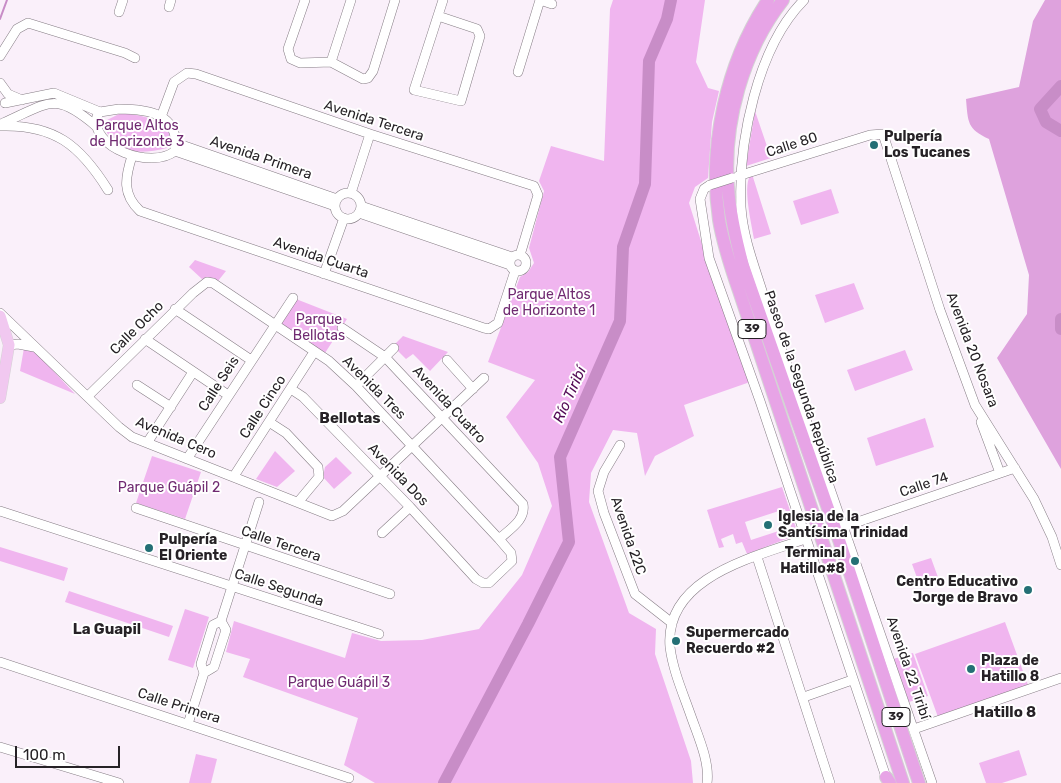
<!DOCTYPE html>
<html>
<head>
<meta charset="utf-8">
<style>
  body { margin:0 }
  #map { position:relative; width:1061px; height:783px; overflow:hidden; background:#faf0fa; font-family:Rubik,sans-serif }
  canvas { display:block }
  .scale { position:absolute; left:15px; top:746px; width:105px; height:22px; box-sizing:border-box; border:2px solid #262226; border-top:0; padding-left:6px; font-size:15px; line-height:18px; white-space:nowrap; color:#262226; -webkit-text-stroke:4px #fff; paint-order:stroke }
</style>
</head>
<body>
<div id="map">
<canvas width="1061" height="783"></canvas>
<div class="scale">100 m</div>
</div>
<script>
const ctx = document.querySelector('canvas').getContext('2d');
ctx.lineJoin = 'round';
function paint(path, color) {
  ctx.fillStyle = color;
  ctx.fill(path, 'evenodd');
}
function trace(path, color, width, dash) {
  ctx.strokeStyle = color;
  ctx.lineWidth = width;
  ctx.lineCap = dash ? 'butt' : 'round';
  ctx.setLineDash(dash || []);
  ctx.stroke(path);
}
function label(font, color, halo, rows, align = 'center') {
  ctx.font = font + ' Rubik,sans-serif';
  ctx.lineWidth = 4;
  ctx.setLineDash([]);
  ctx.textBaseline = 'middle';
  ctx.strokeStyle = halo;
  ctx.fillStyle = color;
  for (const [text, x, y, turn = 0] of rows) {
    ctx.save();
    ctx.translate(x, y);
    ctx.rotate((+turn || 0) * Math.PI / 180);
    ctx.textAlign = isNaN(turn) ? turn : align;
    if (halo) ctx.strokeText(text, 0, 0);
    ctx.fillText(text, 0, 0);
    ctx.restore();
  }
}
const green = new Path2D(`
  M613 0H705L696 62 708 88 719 91 712 122 708 178 695 187 689 203 712 276 750 382 684 405 694 436 655 456 645 476 637 433 613 430 591 473 589 502 629 613 656 629 655 654 691 761 693 783H375L344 765 358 718 243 677 250 659 226 652 234 621 345 658 352 633 381 641 422 640 479 629 522 575 552 506 538 463 506 417 535 380 488 362 520 277 528 272 534 263 529 248 544 191 539 181 551 146 604 161 610 9Z
  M755 111 771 158 746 166Z
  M121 113C138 115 159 117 169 133L170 144 167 148C143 154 111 157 105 125L107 120Z
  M752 174 771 234 754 239C752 226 741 181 752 174Z
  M831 189 839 213 801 225 793 201Z
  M195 260 226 271 218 281 207 277 202 279 189 267Z
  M854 283 864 309 825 323 815 295Z
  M296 299 347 319 325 353 279 325Z
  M403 336 448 352 430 371 413 354 406 359 393 346Z
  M24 348 33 349 75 394 20 371Z
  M905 350 913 370 855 391 847 370Z
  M925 418 934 447 876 466 867 438Z
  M275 451 295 471 277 487 256 479Z
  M152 456 201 472 185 519 136 503Z
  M336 457 352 473 334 489 323 477 325 467Z
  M782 487 797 531 794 536 747 554 742 542 736 544 733 534 721 539 724 547 719 548 707 510ZM785 509 791 527 751 540 745 522Z
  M0 547 68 568 64 581 0 561Z
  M931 558 939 580 920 586 912 564Z
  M69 591 173 626 169 637 65 602Z
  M185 609 209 617 193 668 168 660Z
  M1005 622 1028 685 938 717 915 654Z
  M913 653 928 696 909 702 893 659Z
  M1019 750 1027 775 1002 783H986L979 763Z
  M196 754 217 759 211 783H189Z`);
const forest = new Path2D(`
  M1045 0H1061V469L997 358 1027 314 1029 275 989 139C967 129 968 122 966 99L1019 87 1033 21Z`);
const stream = new Path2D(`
  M0 19 7 0`);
const river = new Path2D(`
  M1061 86 1040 109 1046 122 1061 131
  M1061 319V329
  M444 783 528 624 569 542 560 457 620 321 623 247 645 184 649 61 667 19 671 0`);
const minor = new Path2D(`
  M305 0 288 49 291 59 300 63 331 62 363 79 368 78 373 71 395 0
  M540 0 552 4
  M804 0C757 47 738 143 741 207 743 241 758 275 767 307L932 783
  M169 7 171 0
  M119 12 123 0
  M438 16 477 29 480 36 461 101 414 90 443 0
  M0 56 17 29 28 23 125 53 135 58
  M331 62 351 0
  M518 72 540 0
  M0 83 8 94 22 100
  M5 103 54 93 100 112
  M119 109C149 109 180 114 175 151 152 170 89 148 97 116L100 112Z
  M161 117 174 82 187 73 196 74 370 134 534 186 538 195 520 255
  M3 123C49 103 54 90 97 127
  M0 126C54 124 80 145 108 190
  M176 143 337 199
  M175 151 335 206
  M132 156C125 178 122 194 140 211L484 328 489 329 498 323 515 271
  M738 176 870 135 883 134 940 310 975 405 1034 499 1052 537 1061 565
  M710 185 704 189 700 199 709 258 760 401 888 783
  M351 193 370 134
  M335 206a13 13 0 1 1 26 0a13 13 0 1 1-26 0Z
  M361 206 512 257
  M359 213 510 265
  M510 263a8 8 0 1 1 16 0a8 8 0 1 1-16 0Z
  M324 274 344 218
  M175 309 251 360
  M0 313 119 427 132 437 332 516 343 511 484 378
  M145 339 228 395
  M9 345 18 344 34 347
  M447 360 473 389
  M137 385 171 407
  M356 386 394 348
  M291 389 303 397 410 507 476 579 483 583H489L512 561 511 553 499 539C510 529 526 520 523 504L385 357 342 328
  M88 396 193 293 207 282 213 283 329 361 356 386 499 539
  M269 422 286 433 318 467 319 477 299 501
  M981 422 1000 473
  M147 443 193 372
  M620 445 604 472 598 491 604 513 635 594 672 623
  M187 459 293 298
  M234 476 314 352
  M136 508 390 594
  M0 511 379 634
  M843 527 1015 468
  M382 533 410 507
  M757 557 830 783
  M0 662 349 778
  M204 673 214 667 226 630 221 621 259 502
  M804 697 852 680
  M188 724 204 673 201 664 213 625 221 621
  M914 729 1061 678
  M0 747 119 783
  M707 783C710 762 698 736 691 716 683 693 673 671 670 647 664 577 755 557 805 539`);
const major = new Path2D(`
  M0 316 9 345 0 398`);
const highway = new Path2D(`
  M768 0C726 63 708 146 719 220 723 244 731 268 739 291L903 783
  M783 0C743 51 723 123 728 187 730 214 736 240 743 266L839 540 919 783
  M886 777 890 783`);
const minorBridge = new Path2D(`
  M710 185 732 178`);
const markers = [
  [874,145,5,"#246f75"],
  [768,525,5,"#246f75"],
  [149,548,5,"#246f75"],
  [855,561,5,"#246f75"],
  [1028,590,5,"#246f75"],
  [676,641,5,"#246f75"],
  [971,669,5,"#246f75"]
];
const shields = [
  [752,329,28],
  [896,717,28]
];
const shieldNames = [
  ["39",752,329],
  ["39",896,717]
];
const streetNames = [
  ["Avenida Tercera",374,121,18],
  ["Calle 80",792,145,-18],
  ["Avenida Primera",261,158,19],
  ["Avenida Cuarta",321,258,19],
  ["Calle Ocho",137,328,-45],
  ["Avenida 20 Nosara",972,350,69],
  ["Calle Seis",219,384,-57],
  ["Paseo de la Segunda República",801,387,71],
  ["Avenida Tres",374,388,45],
  ["Avenida Cuatro",449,405,47],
  ["Calle Cinco",263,407,-57],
  ["Avenida Cero",176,438,23],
  ["Avenida Dos",398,475,46],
  ["Calle 74",924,485,-19],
  ["Avenida 22C",628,536,71],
  ["Calle Tercera",281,544,19],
  ["Calle Segunda",279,588,18],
  ["Avenida 22 Tiribí",908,668,71],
  ["Calle Primera",179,706,18]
];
const parkNames = [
  ["Parque Altos",137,126],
  ["de Horizonte 3",137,142],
  ["Parque Altos",549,295],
  ["de Horizonte 1",549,311],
  ["Parque",319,320],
  ["Bellotas",319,336],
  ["Parque Guápil 2",169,488],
  ["Parque Guápil 3",339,683]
];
const poiNames = [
  ["Pulpería",884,137],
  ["Los Tucanes",884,153],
  ["Iglesia de la",778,517],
  ["Santísima Trinidad",778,533],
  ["Pulpería",159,540],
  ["El Oriente",159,556],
  ["Terminal",845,553,"right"],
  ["Hatillo#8",845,569,"right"],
  ["Centro Educativo",1018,582,"right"],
  ["Jorge de Bravo",1018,598,"right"],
  ["Supermercado",686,633],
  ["Recuerdo #2",686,649],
  ["Plaza de",981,661],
  ["Hatillo 8",981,677]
];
const waterNames = [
  ["Río Tiribí",570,395,-66]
];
const neighbourhoodNames = [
  ["Bellotas",350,419],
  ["La Guapil",107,630],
  ["Hatillo 8",1005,713]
];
paint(green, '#f0b5ef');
paint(forest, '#dea2dd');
trace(stream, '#c88dc7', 2);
trace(river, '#c88dc7', 12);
trace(minor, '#867d85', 10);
trace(major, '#d4d3d4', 12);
trace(highway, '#d4d3d4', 14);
trace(minor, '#fff', 9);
trace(major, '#f1c8f0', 11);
trace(highway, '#e7a4e6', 12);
trace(minorBridge, '#867d85', 10, []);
trace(minorBridge, '#fff', 9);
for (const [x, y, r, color] of markers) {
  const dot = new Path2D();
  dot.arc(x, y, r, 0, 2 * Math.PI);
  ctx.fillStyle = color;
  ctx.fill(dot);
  trace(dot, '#fff', 2);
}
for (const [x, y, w] of shields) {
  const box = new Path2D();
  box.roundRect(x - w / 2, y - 9.5, w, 19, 4);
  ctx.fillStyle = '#fff';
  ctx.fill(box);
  trace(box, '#262226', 1);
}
label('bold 12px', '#262226', null, shieldNames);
label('14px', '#262226', '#fff', streetNames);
label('14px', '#702a71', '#fff', parkNames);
label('bold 14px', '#262226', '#fff', poiNames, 'left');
label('italic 15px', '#540b56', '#fff', waterNames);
label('bold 15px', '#262226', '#fff', neighbourhoodNames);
</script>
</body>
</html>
